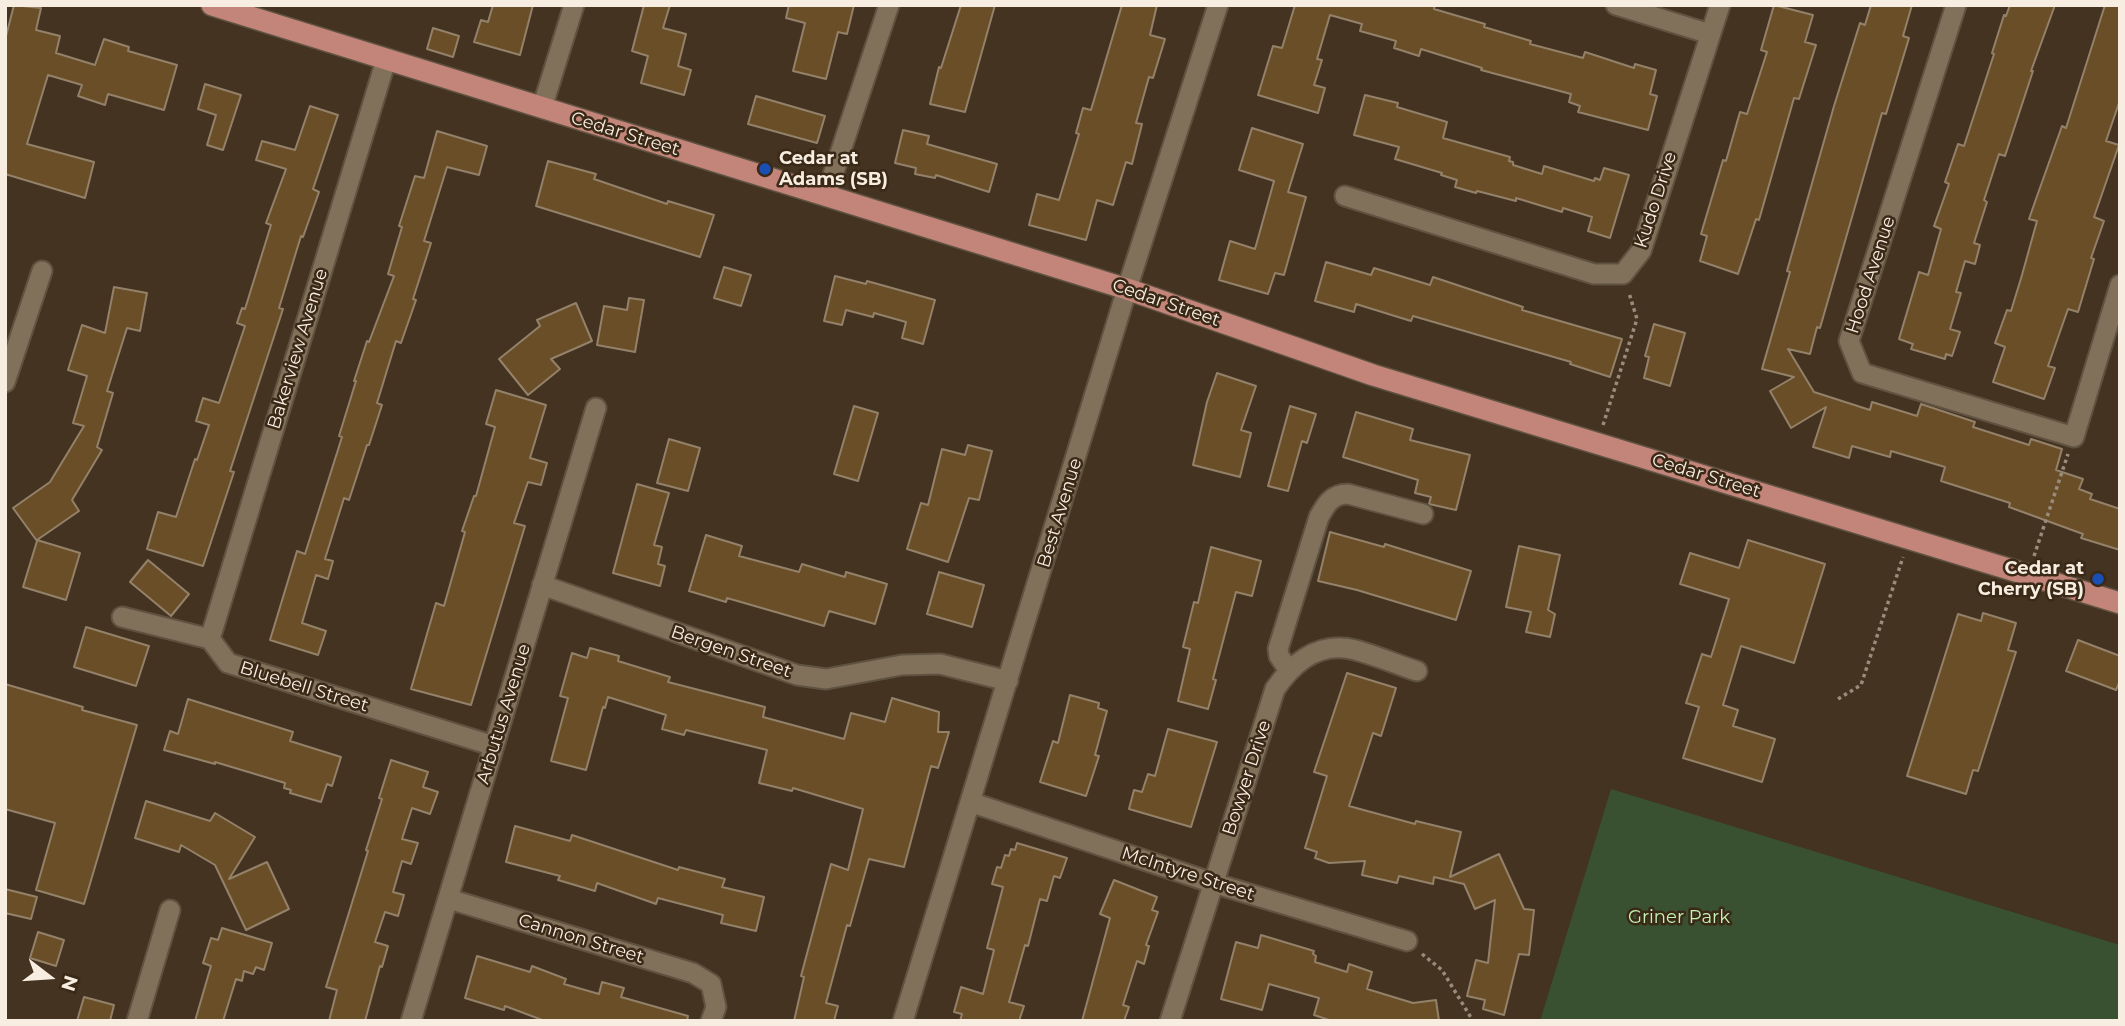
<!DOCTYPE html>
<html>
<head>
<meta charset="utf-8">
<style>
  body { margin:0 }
  #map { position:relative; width:2125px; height:1026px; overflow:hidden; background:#433320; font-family:Montserrat,sans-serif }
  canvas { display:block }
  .frame { position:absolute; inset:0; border:7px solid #f7ede1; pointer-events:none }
  .north { position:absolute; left:14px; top:942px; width:70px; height:70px; -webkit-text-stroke:5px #392916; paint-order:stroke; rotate:107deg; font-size:19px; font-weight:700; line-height:28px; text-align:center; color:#f7ede1 }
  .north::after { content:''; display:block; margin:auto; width:24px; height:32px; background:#f7ede1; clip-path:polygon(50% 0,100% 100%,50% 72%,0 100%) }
</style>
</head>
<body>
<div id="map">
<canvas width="2125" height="1026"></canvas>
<div class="frame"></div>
<div class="north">N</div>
</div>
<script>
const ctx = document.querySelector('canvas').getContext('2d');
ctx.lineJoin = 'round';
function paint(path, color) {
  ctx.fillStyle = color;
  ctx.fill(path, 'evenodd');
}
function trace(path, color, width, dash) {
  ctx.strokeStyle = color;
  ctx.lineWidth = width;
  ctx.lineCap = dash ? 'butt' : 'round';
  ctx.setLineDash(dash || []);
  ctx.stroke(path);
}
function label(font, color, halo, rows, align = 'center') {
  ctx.font = font + ' Montserrat,sans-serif';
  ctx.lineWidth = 5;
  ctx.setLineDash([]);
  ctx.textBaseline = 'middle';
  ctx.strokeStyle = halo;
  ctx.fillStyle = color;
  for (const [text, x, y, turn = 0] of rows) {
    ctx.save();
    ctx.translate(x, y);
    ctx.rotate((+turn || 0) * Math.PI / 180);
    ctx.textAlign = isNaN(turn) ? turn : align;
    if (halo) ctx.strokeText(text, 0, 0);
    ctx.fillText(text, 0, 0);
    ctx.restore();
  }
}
const green = new Path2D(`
  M1611 789 2120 945V1021H1540Z`);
const building = new Path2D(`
  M14 5 41 8 36 30 60 36 56 53 95 65 104 39 129 47 128 51 177 65 164 110 108 94 105 105 78 96 82 85 48 75 27 144 94 162 85 198 5 174V40Z
  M493 5H533L520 55 474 42 481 20 488 22Z
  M644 5H670L663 28 686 34 678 66 691 70 684 95 641 83 648 56 632 51Z
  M789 5H854L847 34 838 32 826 79 793 71 805 23 786 18Z
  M961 5H995L965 112 930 104 939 67 941 68Z
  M1122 5H1157L1150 35 1165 39 1153 78 1149 77 1136 123 1142 124 1132 164 1126 162 1113 205 1097 200 1086 240 1029 225 1037 194 1059 200 1079 134 1076 133 1083 108 1091 110Z
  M1295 5H1435L1434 9 1485 24 1484 27 1531 41 1530 44 1583 58 1585 52 1634 68 1635 64 1656 70 1650 94 1657 96 1648 130 1578 112 1580 106 1569 102 1571 94 1481 70 1482 68 1421 49 1419 56 1394 48 1396 41 1360 31 1362 24 1330 15 1317 59 1322 60 1314 85 1325 88 1318 113 1258 95 1273 46 1282 48Z
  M1774 5 1813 15 1805 42 1816 45 1799 99 1794 98 1759 220 1756 219 1738 274 1700 261 1707 236 1701 234 1723 160 1726 161 1740 112 1747 114 1767 52 1761 50Z
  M1871 5H1912L1903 36 1909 38 1886 114 1882 113 1820 328 1817 327 1810 354 1788 349 1814 392 1870 410 1872 402 1917 416 1921 404 1975 422 1973 427 2029 445 2031 439 2062 449 2056 470 2083 479 2079 489 2092 494 2090 499 2120 509V550L2081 538 2083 534 2009 507 2010 503 1941 481 1945 467 1891 451 1890 457 1852 446 1849 458 1813 447 1826 407 1791 428 1770 391 1794 377 1762 369 1790 272 1787 271 1834 106 1860 23 1865 25Z
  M2010 5H2055L2031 71H2033L2005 156 1999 154 1984 200 1987 202 1974 243 1980 245 1975 264 1965 261 1956 292 1961 293 1950 329 1960 332 1952 356 1946 354 1945 359 1911 349 1913 344 1899 339 1919 272 1928 275 1941 229 1934 226 1949 184 1945 182 1958 144 1964 146 1994 54 1992 53 2004 15 2006 16Z
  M2105 5H2120V100L2106 141 2119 145 2094 217 2104 221 2091 258 2094 259 2078 312 2068 309 2048 366 2055 368 2044 399 1993 382 2005 347 1995 343 2007 310 2011 311 2022 275 2037 221 2029 219 2036 199 2062 126 2066 128Z
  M433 28 459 36 453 57 427 49Z
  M205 84 241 95 223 150 207 145 216 115 198 109Z
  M1365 95 1398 103 1397 107 1447 122 1443 138 1510 157 1509 161 1513 162V165L1542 174 1544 166 1594 181 1595 178 1600 180 1604 168 1629 175 1610 238 1588 231 1592 217 1563 208 1562 212 1516 198V201L1477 191 1476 193 1455 187 1457 180 1441 175 1442 173 1395 159 1399 147 1354 135Z
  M756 96 825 116 817 143 748 124Z
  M310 106 338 115 313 189 319 192 303 237 301 236 279 308 283 309 230 471 234 472 203 566 147 549 158 512 176 517 195 459 197 460 209 425 196 421 203 398 219 403 245 326 237 323 242 308 245 309 271 225 266 223 286 169 256 160 262 141 295 150Z
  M1252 128 1303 144 1288 192 1306 197 1284 275 1275 273 1268 294 1219 280 1230 241 1255 249 1274 181 1239 170Z
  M903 130 929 136 927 144 997 164 989 192 936 175 935 178 915 174 916 168 895 163Z
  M437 131 487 146 479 175 447 167 424 241 431 243 413 299 416 300 401 343 396 341 377 403 382 405 369 445H367L349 500 344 498 325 559 333 561 328 579 316 575 302 623 326 631 318 655 270 640 297 551 305 554 342 437 339 436 356 381H354L367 341 369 342 394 276 388 274 402 227 399 226 415 176 424 178Z
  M548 161 596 174 594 179 667 204 668 201 714 215 700 257 536 206Z
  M1326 262 1371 275 1374 268 1430 285 1433 277 1523 307 1522 310 1622 339 1610 377 1570 364 1571 362 1413 316 1411 321 1356 304 1354 312 1315 301Z
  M724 267 751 275 741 306 714 298Z
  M835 276 866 284 867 281 935 300 923 344 902 338 906 322 874 313 873 317 846 310 842 325 824 321Z
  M114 287 147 293 140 331 127 328 107 391 113 393 97 447 102 450 72 500 79 511 37 540 80 553 66 600 23 587 37 541 13 508 50 482 84 426 73 423 87 376 68 370 82 325 105 333Z
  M629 298 644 300 635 352 597 345 604 306 627 310Z
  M576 303 592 341 551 359 560 369 528 395 499 359 540 326 537 320Z
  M1654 324 1685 333 1670 386 1644 378 1649 357 1645 356Z
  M1217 373 1256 386 1241 430 1251 433 1240 477 1193 465 1207 402Z
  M496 390 546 405 530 458 547 463 541 485 528 482 514 523 525 526 471 705 411 689 436 603 444 606 465 532 462 531 474 496H476L495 427 486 424Z
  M854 406 878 413 858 481 834 474Z
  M1290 406 1316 414 1307 443 1302 441 1288 491 1268 486Z
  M1356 412 1413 429 1410 440 1470 455 1456 510 1429 504 1431 497 1415 493 1418 480 1343 457Z
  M669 439 700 448 688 491 657 483Z
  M968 445 992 451 979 500 969 498 948 562 907 549 921 503 928 505 942 449 965 455Z
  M637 484 669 493 654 545 662 547 658 564 665 566 660 586 613 573Z
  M1330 532 1384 547 1385 544 1471 571 1456 620 1357 590 1318 581Z
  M706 535 742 546 739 556 799 572 802 564 845 577 846 572 887 584 875 624 829 611 824 626 727 598 726 602 689 591Z
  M1748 540 1825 564 1794 663 1741 646 1723 705 1738 710 1733 726 1775 739 1762 782 1683 758 1699 707 1686 703 1702 654 1711 657 1729 599 1680 584 1690 553 1739 568Z
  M1519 546 1560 555 1548 610 1555 614 1550 637 1526 632 1531 612 1506 607Z
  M1211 547 1261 561 1252 596 1236 592 1213 679 1216 680 1208 709 1178 701 1190 649 1183 647 1194 602 1198 603Z
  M148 560 189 594 171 616 130 582Z
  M939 572 984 585 972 627 927 614Z
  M1983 613 2016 623 2008 650 2016 652 1978 771 1973 770 1966 794 1907 776 1958 614 1981 621Z
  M86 627 149 646 136 686 74 667Z
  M2078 640 2120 656V681L2116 690 2066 671Z
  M590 648 619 656 618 661 670 677 668 682 765 707 763 717 844 739 851 713 885 722 892 698 939 712 938 732H949L938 768 931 766 904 867 869 859 850 926 847 925 826 1003 838 1006 834 1021H794L804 977 801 976 831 864 848 870 863 809 793 788 792 791 759 783 767 750 686 730 684 735 662 729 666 715 608 697 605 708 603 707 586 770 551 761 568 698 560 696 572 653 587 658Z
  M1347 673 1396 688 1381 736 1373 733 1349 806 1415 824 1416 821 1461 832 1450 877 1499 854 1524 909 1534 910 1529 955 1519 954 1504 1015 1483 1009 1485 1000 1467 996 1476 960 1488 963 1495 900 1475 909 1464 884 1434 877 1433 884 1399 876 1397 883 1362 875 1365 861 1329 863 1315 858 1317 852 1305 848 1327 776 1314 772Z
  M5 684 83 707 82 710 137 725 84 904 36 890 55 823 5 809Z
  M1070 695 1099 703 1098 708 1107 711 1095 755 1099 756 1086 796 1040 782 1053 741 1058 743Z
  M188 699 293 732 290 741 341 757 332 786 327 784 321 802 290 793 291 790 284 788 285 783 215 762V764L164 750 170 731 178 734Z
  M1168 729 1217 742 1191 827 1129 809 1134 790 1142 792 1148 774 1155 776Z
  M391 760 428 772 423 787 438 792 430 814 412 808 402 839 418 843 411 864 402 861 393 892 404 895 398 916 385 912 375 942 388 946 382 967 380 966 365 1021H329L337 990 326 987 368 851 366 850 382 799 379 798Z
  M146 801 210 821 215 813 255 837 229 879 267 862 289 909 246 930 215 865 181 845 179 852 135 838Z
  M515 826 570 841 572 835 678 870 679 867 725 879 722 887 764 897 756 931 721 923 723 915 658 898 656 904 597 883 595 891 558 880 560 876 506 862Z
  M1017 843 1067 858 1060 878 1054 876 1047 901 1040 899 1028 946 1025 945 1009 1002 1024 1006 1019 1021H960L962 1014 954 1012 961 987 983 994 994 950 987 948 1003 887 992 884 997 867 1001 868 1005 855 1009 856 1011 849 1015 850Z
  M1114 880 1157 897 1152 910 1158 912 1146 945 1149 946 1144 964 1137 961 1123 1005 1129 1007 1124 1021H1082L1110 918 1100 914Z
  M5 889 37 897 31 919 5 913Z
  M222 928 272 943 264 970 256 967 253 974 244 971 242 981 236 979 223 1021H195L211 966 203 963 211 938 218 940Z
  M38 932 64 940 56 966 30 958Z
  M1261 935 1314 951 1313 954 1316 956 1315 962 1347 972 1349 964 1372 972 1367 989 1413 1003 1436 1000 1439 1021H1332L1314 1015 1319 998 1269 984 1262 1010 1221 999 1236 942 1258 948Z
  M477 956 530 972 532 966 566 979 564 984 599 994 602 982 624 988 621 997 688 1016 687 1021H545L505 1006 504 1010 465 998Z
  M84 997 114 1005 110 1021H77Z`);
const path = new Path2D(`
  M1603 425 1637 319 1629 293
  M2034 556 2068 454
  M1838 699 1861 685 1903 557
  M1422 954 1442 970 1473 1021`);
const minor = new Path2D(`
  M1616 5 1710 34
  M1956 5 1849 341 1862 373 2074 437 2120 285
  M542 108 574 5
  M826 196 889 5
  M1345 196 1594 274H1623L1641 251 1720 5
  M5 382 42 271
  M542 585 797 675 826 679 902 665 940 664 1008 681
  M122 617 210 639 228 663 494 746
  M210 639 386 60
  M1288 669 1279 656 1278 649 1319 517C1326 504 1332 494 1348 494L1423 514
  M970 802 1213 883 1407 941
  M449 899 693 973 711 984 716 1007 711 1021
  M137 1021 170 910
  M411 1021 596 408
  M903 1021 1127 289 1218 5
  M1170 1021 1275 689C1291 666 1312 646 1343 648 1358 648 1400 666 1417 671`);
const major = new Path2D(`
  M212 5 1127 289 1373 375 2120 603`);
const markers = [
  [765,169,7,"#1a4fb4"],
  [2098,579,7,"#1a4fb4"]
];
const streetNames = [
  ["Cedar Street",625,134,17],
  ["Kudo Drive",1656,200,-72],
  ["Hood Avenue",1871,275,-72],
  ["Cedar Street",1166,303,19],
  ["Bakerview Avenue",298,349,-73],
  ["Cedar Street",1706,476,17],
  ["Best Avenue",1060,513,-73],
  ["Bergen Street",731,652,19],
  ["Bluebell Street",304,687,17],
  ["Arbutus Avenue",504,714,-73],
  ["Bowyer Drive",1247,778,-72],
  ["McIntyre Street",1188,874,18],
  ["Cannon Street",581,939,17]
];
const poiNames = [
  ["Cedar at",779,159],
  ["Adams (SB)",779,180],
  ["Cedar at",2084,569,"right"],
  ["Cherry (SB)",2084,590,"right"]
];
const parkNames = [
  ["Griner Park",1679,918]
];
paint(green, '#395031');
paint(building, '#6a4e27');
trace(building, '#93816a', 2);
trace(minor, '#5f5240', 23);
trace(major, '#5f5240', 24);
trace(path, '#998c7d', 3.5, [3.5, 3.5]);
trace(minor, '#81705a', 19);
trace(major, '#c3847a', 21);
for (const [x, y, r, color] of markers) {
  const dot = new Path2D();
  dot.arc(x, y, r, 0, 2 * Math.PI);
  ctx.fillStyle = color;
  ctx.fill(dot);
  trace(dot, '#392916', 2.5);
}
label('18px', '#f7ede1', '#392916', streetNames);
label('bold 18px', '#f7ede1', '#392916', poiNames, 'left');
label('18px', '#c4f3b4', '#392916', parkNames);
</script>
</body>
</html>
